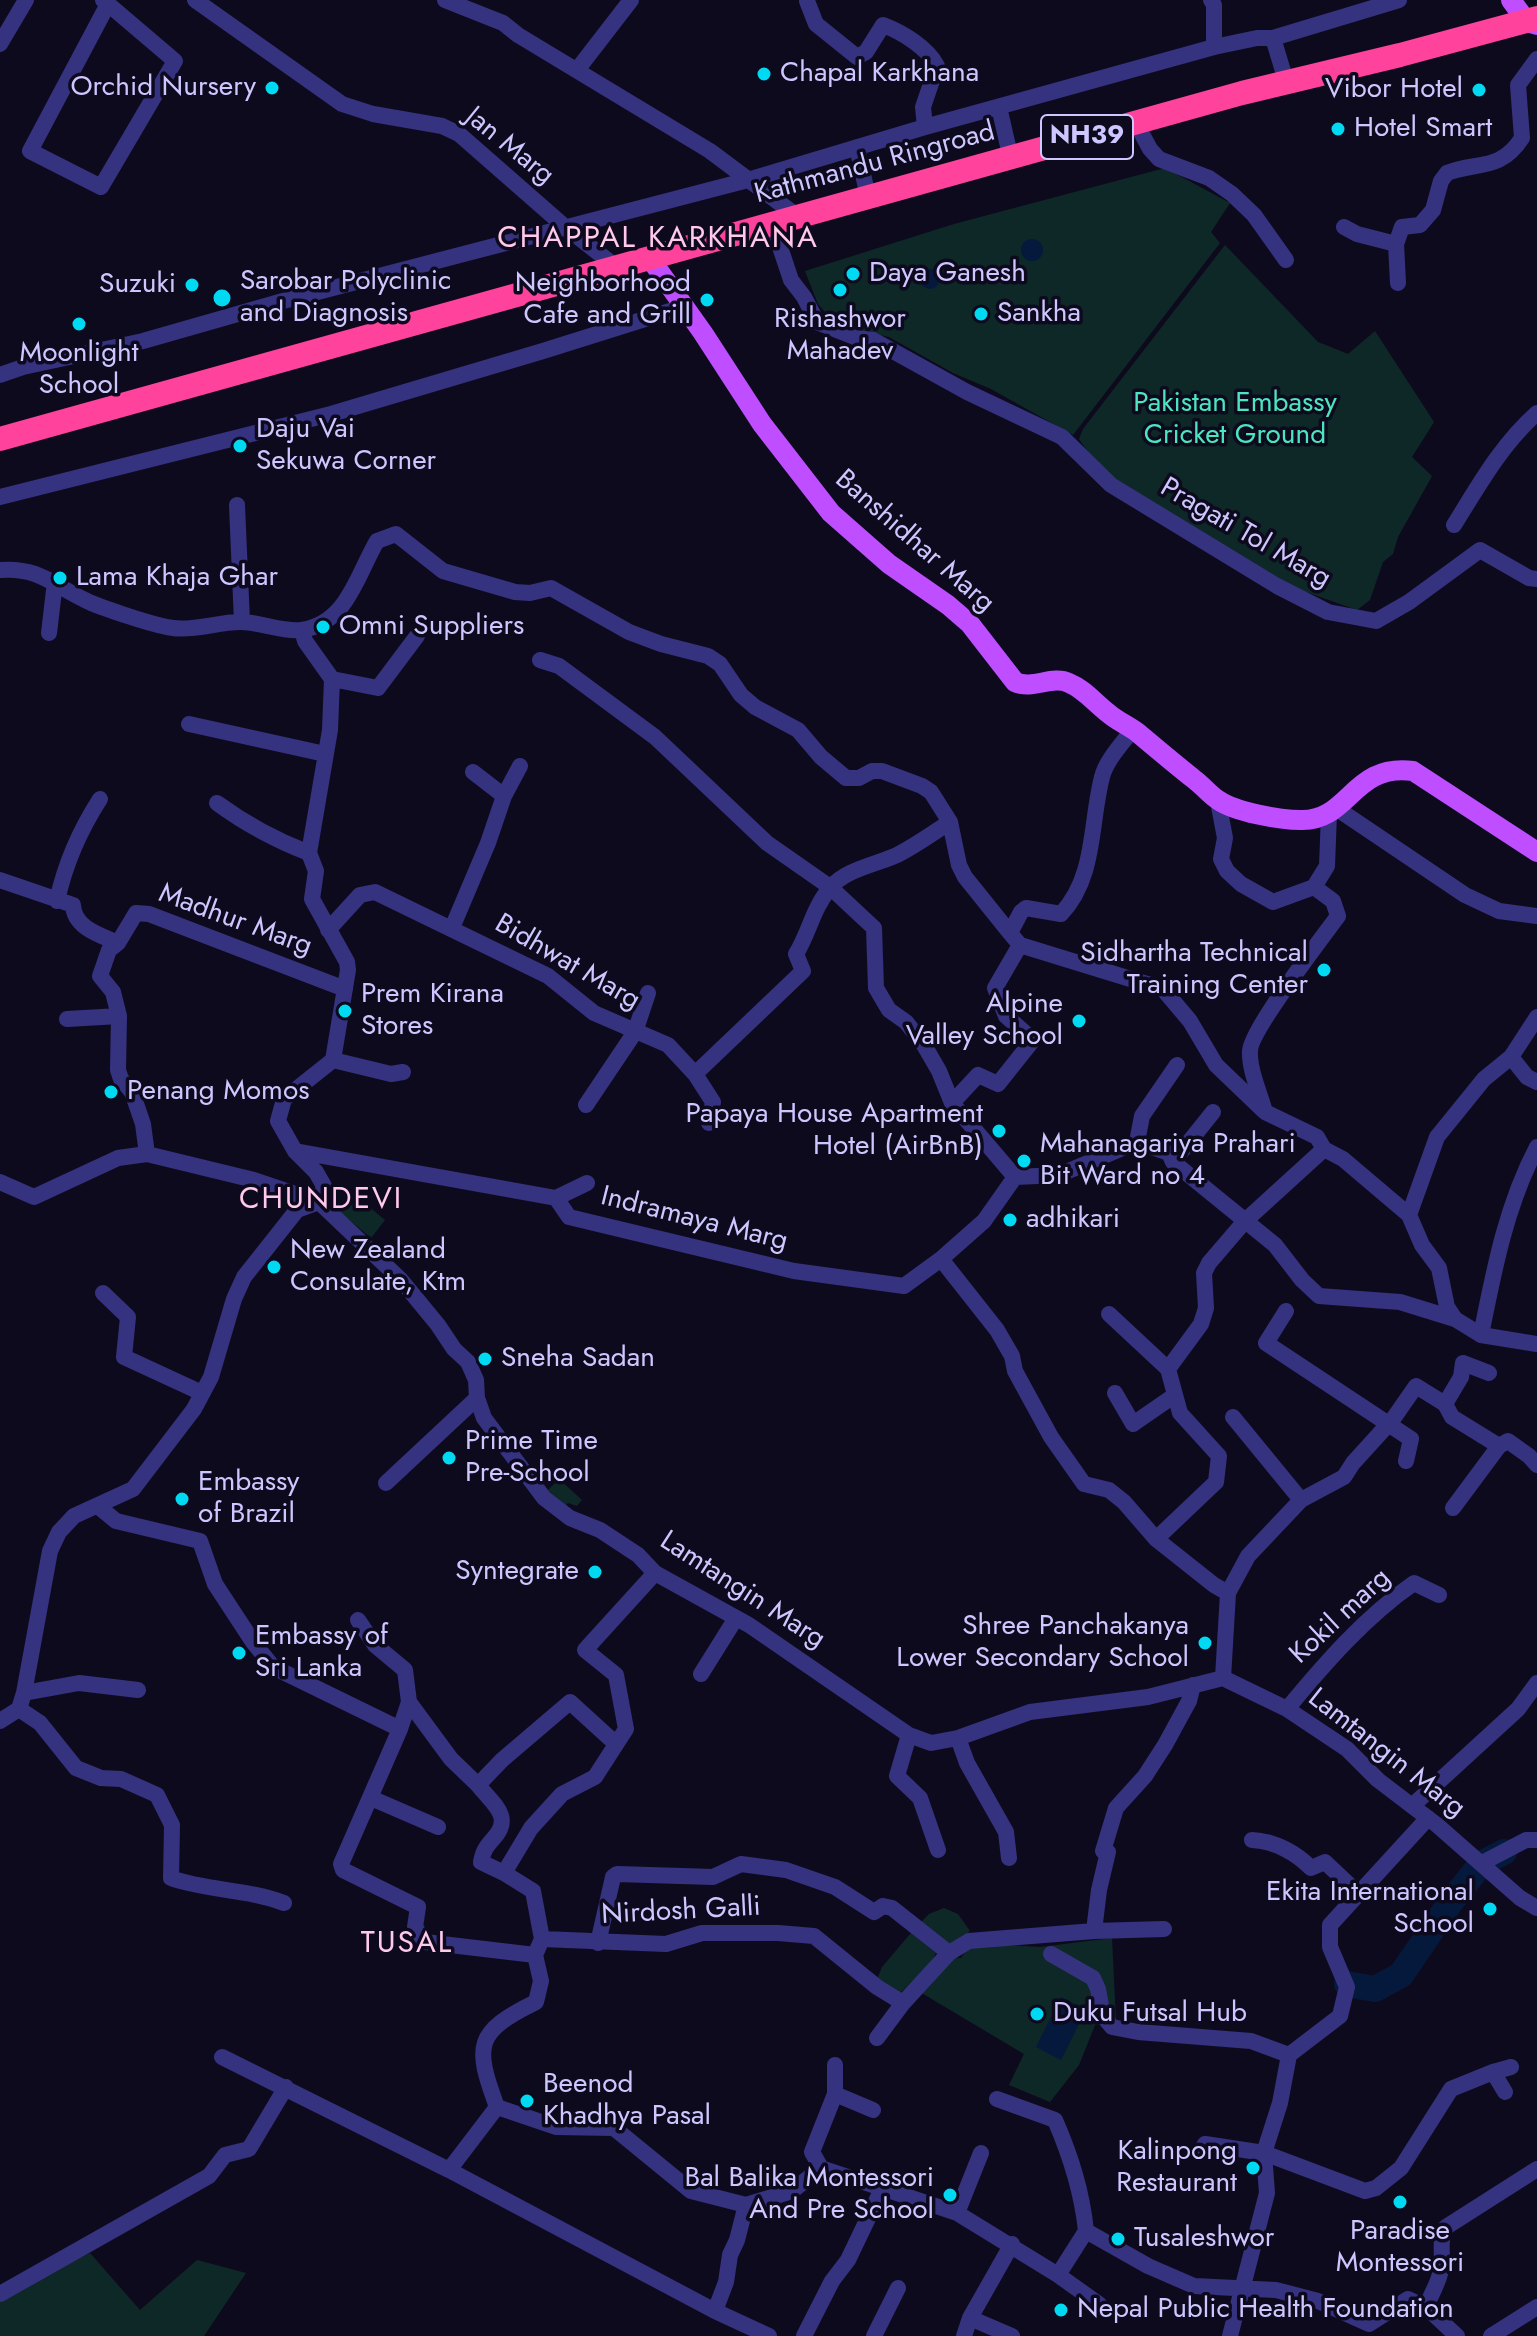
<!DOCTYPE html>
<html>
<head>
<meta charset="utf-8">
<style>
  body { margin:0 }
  canvas { display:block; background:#0e0a1e }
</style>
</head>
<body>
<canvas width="1537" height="2336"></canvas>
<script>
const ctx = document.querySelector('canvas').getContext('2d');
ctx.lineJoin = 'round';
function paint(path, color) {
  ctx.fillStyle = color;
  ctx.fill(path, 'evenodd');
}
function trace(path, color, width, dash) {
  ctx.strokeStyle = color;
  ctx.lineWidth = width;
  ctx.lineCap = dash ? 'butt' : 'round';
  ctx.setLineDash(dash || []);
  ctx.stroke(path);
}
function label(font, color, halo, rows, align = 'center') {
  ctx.font = font + ' Jost,sans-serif';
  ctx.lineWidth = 7;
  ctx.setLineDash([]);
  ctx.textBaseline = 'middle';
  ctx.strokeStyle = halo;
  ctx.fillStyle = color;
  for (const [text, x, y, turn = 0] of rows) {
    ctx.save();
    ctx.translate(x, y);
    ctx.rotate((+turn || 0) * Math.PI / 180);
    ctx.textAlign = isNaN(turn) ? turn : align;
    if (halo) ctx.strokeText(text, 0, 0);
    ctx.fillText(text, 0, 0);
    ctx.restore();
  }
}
const green = new Path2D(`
  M1165 168 1230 203 1211 232 1220 243 1073 435 991 389 953 373 889 337 836 325 818 304 805 271 954 224Z
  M1225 245 1318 342 1348 354 1375 331 1434 422 1412 457 1432 476 1398 537 1393 554 1383 562 1370 600 1357 610 1292 587 1117 480 1090 455 1079 439 1083 429Z
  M351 1192 385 1220 371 1238 336 1209Z
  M559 1479 582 1500 577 1506 568 1503 564 1507 547 1491Z
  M944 1908 958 1914 970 1931 949 1947 920 1923 929 1914Z
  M911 1933 936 1953 931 1963 899 1994 877 1979 882 1967Z
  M1112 1938 1116 2022 1095 2025 1079 2065 1050 2102 1009 2085 1024 2054 920 1992 946 1957 961 1958 971 1943 1040 1947Z
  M90 2253 140 2310 197 2260 246 2273 204 2336H0V2292Z`);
const water = new Path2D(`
  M1021 250a11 11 0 1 1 22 0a11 11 0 1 1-22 0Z
  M920 279a10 10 0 1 1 20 0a10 10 0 1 1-20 0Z
  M1061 1997 1086 2010 1061 2060 1036 2047Z`);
const river = new Path2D(`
  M1347 1984 1375 1989 1401 1975 1450 1903 1481 1864 1504 1852`);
const minor = new Path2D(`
  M103 0 108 4 175 61 101 187 30 151 108 4
  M195 0 342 104 373 114 442 126 459 134 564 226 615 266
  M445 0 503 23 518 35 710 151 797 216
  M1211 0 1214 5V47
  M807 1 816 24 857 57 866 52 883 25C902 32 928 48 937 66L923 107 925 127
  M1273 38 1286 81
  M0 44 26 0
  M577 70 631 0
  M999 107 1011 159
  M1136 123 1150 149 1159 159 1209 178 1232 194 1254 215 1286 260
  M857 147 868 197
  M772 223 791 280 804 297 817 322 857 338 873 340 967 392 1062 437 1111 485 1277 586 1328 612 1376 621 1409 602 1480 550 1529 578 1537 579
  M1344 227 1357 234 1396 244
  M1398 283 1396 244 1402 227 1420 225 1433 210 1441 181 1447 173C1477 161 1500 172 1522 138L1518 85 1537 59
  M0 375 23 367 143 341 283 301 748 180 925 127 1214 47 1257 38H1273L1399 0
  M0 497 331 414 543 351 683 307
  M237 505 242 622
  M1454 525C1479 485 1501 445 1537 413
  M0 570C39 567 53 585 85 600 99 607 116 612 131 617 144 621 159 626 173 628 195 631 218 622 240 622 261 622 281 632 301 630 347 624 357 575 377 541L396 534 443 571 515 592 530 593 551 588 629 632 661 644 708 656 720 664 741 695 755 707 798 730 821 757 846 778H859L872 771H882L922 786 931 792 950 822 959 865 965 877 1010 933
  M302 630 305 641 332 679 330 730 309 853 316 871 312 899 347 962 348 970 333 1060
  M49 633 55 582
  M540 660 559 666 655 737 767 843 830 887 874 928 876 988 889 1010 906 1022 924 1045 939 1071 952 1103
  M332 679 378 688 417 636
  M189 724 325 754
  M1133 729C1123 743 1106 760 1102 777 1090 823 1096 877 1061 914L1026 908 1021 912 1010 933 1020 945 995 988 1006 1016 1033 1040 998 1084 978 1075 952 1103 1015 1177 1059 1175 1137 1142 1169 1153 1173 1162 1275 1245 1302 1280 1319 1296 1400 1302 1455 1319 1481 1335 1537 1344
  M473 772 504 796
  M1218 801 1225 838 1221 859 1227 871 1241 884 1273 902 1314 887 1333 901 1338 916C1322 938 1250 1031 1250 1051 1249 1070 1260 1093 1265 1112L1317 1137 1324 1149 1245 1221 1209 1263 1204 1273 1206 1308 1201 1324 1168 1369 1180 1413 1219 1456 1216 1482 1156 1539 1214 1585 1228 1593 1223 1678
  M217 803C247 825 275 840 309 853
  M1336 808 1465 895 1499 911 1537 916
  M0 880 73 905C74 928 100 935 118 943L136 913 149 914 345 989
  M1314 887 1327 866 1329 814
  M57 901C65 864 80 830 100 799
  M452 928 488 843 504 796 520 766
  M328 930 360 895 375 892 548 976 594 1013 668 1045 695 1074 713 1102 709 1123
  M118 943 109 950 100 976 113 992 119 1016 118 1070 121 1079 132 1092 143 1124 147 1154
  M1020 945 1163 989 1190 1021 1216 1065 1264 1111
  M1537 1017 1511 1057 1527 1077 1537 1082
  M67 1019 119 1016
  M333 1060 391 1074 403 1072
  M695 1074 803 971 796 954C809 933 813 908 830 888 846 869 875 865 897 855 915 846 933 833 950 822
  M586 1105 635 1032 648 993
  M1137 1142 1142 1116 1177 1065
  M1324 1149 1343 1159 1409 1215 1422 1245 1439 1268 1447 1307 1455 1319
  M295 1151 556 1198 569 1217 794 1271 904 1286 941 1259 984 1221 1015 1177
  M1173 1162 1213 1112
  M0 1182 34 1197 118 1158 147 1154 254 1180 319 1202 401 1280 438 1325 454 1349 468 1362 476 1380 477 1398 484 1418 544 1498 570 1518 600 1530 638 1555 655 1573 749 1625 909 1735 931 1743 958 1738 1030 1712 1148 1697 1223 1678
  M556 1198 587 1183
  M319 1202 324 1186 316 1172 295 1151 278 1121 284 1099 333 1060
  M1409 1215 1437 1137 1484 1079 1511 1057
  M941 1259 997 1330 1012 1356 1015 1371 1051 1437 1084 1484 1109 1490 1124 1502 1156 1539
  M103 1293 128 1317 124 1357 202 1393
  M1286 1311 1266 1343 1411 1439 1406 1461
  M1109 1314 1168 1369
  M1481 1335C1494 1270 1506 1206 1537 1147
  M1115 1393 1133 1424 1175 1395
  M1445 1404 1461 1377 1463 1363 1489 1373
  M1233 1417 1301 1500
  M386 1483 477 1398
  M99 1507 116 1521 200 1541 215 1584 253 1642 273 1667 400 1729 341 1864 343 1870 418 1907 415 1927 425 1942 535 1955
  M1453 1508 1499 1446
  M1228 1593 1248 1556 1301 1500 1344 1477 1353 1463 1393 1419 1416 1386 1445 1404 1452 1417 1499 1446 1508 1441 1529 1456 1537 1465
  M358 1620 375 1645 405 1670 409 1702
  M701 1674 736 1618
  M1223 1678 1287 1709 1347 1749 1378 1780 1437 1825 1520 1898 1537 1908
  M24 1693 79 1683 138 1690
  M19 1709 40 1723 76 1768 101 1778 121 1779 157 1795 172 1825 171 1878C207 1891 248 1889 284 1903
  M1287 1709C1325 1663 1365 1617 1414 1583L1439 1595
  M0 1721 19 1709 24 1693 50 1551 59 1532 74 1516 133 1489 194 1409 211 1377 234 1299 244 1277 297 1210 319 1202
  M400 1729 409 1702 451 1759 478 1785 502 1760 570 1702 615 1743
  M909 1735 897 1776 920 1798 938 1850
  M958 1738 967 1763 1006 1832 1009 1858
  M478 1785C493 1804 514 1817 493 1839 486 1847 483 1851 481 1862L504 1873
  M371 1798 438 1827
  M1412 1806 1518 1709 1537 1683
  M1252 1840C1275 1841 1296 1853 1311 1868L1325 1862 1359 1894
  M1482 1863 1526 1840H1537
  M1094 1931 1099 1890 1108 1852 1103 1851 1116 1808 1145 1776 1165 1745 1189 1701 1193 1685
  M542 1939 533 1891 504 1873 531 1828 562 1794 595 1777 626 1729 616 1675 585 1650 655 1573
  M598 1943 613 1877 617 1874 713 1877 741 1864 786 1870 835 1887 874 1912 883 1906 892 1908 949 1953 969 1941 1094 1931 1164 1929
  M1051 1954 1093 1978 1098 1989 1103 2016 1112 2027 1138 2032 1251 2041 1289 2055
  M877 2038 903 2003 949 1953
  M222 2057 449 2170 715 2311 769 2336
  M1493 2072 1505 2092
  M835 2094 873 2110
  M997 2099 1055 2120C1071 2157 1082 2191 1086 2231
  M497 2107C474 2045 475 2032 536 2002L541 1981 535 1955 542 1939 666 1944 702 1933H778L814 1936 877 1987 903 2003
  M1200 2152 1205 2144 1264 2153 1365 2191 1376 2188 1401 2168 1451 2089 1493 2072 1511 2067
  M821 2168 812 2152 835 2094V2065
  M449 2170 497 2107 556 2127 614 2128 691 2191 746 2205 792 2191 821 2168 957 2213 1058 2275 1086 2231 1148 2266 1194 2286 1276 2290 1318 2301 1369 2324 1408 2299 1426 2307 1457 2336
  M957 2213 981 2153
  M1058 2275 1100 2305
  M0 2294 209 2176 225 2155 249 2149 286 2087
  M1426 2307C1430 2297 1436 2287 1439 2277 1446 2260 1437 2243 1446 2227L1537 2169
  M715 2311 726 2282 730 2255 737 2240 746 2205
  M970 2318 1012 2336
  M804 2336 832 2281 848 2260 882 2189
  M874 2336 898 2288
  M964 2336 970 2318 1012 2244
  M1230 2336 1267 2193 1264 2153 1280 2103 1289 2055 1340 2016 1347 1987 1330 1947V1925L1428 1818
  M1491 2336 1537 2307`);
const major = new Path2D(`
  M1511 0 1527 22 1537 25
  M649 257 703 333 762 424 831 513 889 564 948 605 970 624 1015 682C1033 690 1052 675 1069 683 1084 689 1095 703 1108 713 1117 721 1129 726 1138 733 1157 749 1176 765 1195 780 1203 786 1210 795 1218 800 1235 812 1280 820 1301 820 1350 821 1352 763 1413 771L1537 852`);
const highway = new Path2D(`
  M0 439 1242 93 1400 55 1537 18`);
const markers = [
  [764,74,8,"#00d9f2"],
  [272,88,8,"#00d9f2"],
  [1479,90,8,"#00d9f2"],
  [1338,129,8,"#00d9f2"],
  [853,274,8,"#00d9f2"],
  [192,285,8,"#00d9f2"],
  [840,290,8,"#00d9f2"],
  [222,298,10,"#00d9f2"],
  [707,300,8,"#00d9f2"],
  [981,314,8,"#00d9f2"],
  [79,324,8,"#00d9f2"],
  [240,446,8,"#00d9f2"],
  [60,578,8,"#00d9f2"],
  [323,627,8,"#00d9f2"],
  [1324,970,8,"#00d9f2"],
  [345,1011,8,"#00d9f2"],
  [1079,1021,8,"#00d9f2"],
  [111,1092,8,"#00d9f2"],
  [999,1131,8,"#00d9f2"],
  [1024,1161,8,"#00d9f2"],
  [1010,1220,8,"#00d9f2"],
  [274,1267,8,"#00d9f2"],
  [485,1359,8,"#00d9f2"],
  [449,1458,8,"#00d9f2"],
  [182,1499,8,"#00d9f2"],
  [595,1572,8,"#00d9f2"],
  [1205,1643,8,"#00d9f2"],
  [239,1653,8,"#00d9f2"],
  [1490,1909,8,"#00d9f2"],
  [1037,2014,8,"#00d9f2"],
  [527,2101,8,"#00d9f2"],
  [1253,2168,8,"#00d9f2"],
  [950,2195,8,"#00d9f2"],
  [1400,2202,8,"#00d9f2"],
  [1118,2239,8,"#00d9f2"],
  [1061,2310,8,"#00d9f2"]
];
const shields = [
  [1087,137,92]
];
const shieldNames = [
  ["NH39",1087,137]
];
const poiNames = [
  ["Chapal Karkhana",780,74],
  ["Orchid Nursery",256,88,"right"],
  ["Vibor Hotel",1463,90,"right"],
  ["Hotel Smart",1354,129],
  ["Daya Ganesh",869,274],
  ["Sarobar Polyclinic",240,282],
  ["and Diagnosis",240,314],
  ["Neighborhood",691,284,"right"],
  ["Cafe and Grill",691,316,"right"],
  ["Suzuki",176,285,"right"],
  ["Sankha",997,314],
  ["Rishashwor",840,320,"center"],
  ["Mahadev",840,352,"center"],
  ["Moonlight",79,354,"center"],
  ["School",79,386,"center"],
  ["Daju Vai",256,430],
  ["Sekuwa Corner",256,462],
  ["Lama Khaja Ghar",76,578],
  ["Omni Suppliers",339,627],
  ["Sidhartha Technical",1308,954,"right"],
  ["Training Center",1308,986,"right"],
  ["Prem Kirana",361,995],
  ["Stores",361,1027],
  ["Alpine",1063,1005,"right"],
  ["Valley School",1063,1037,"right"],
  ["Penang Momos",127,1092],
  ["Papaya House Apartment",983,1115,"right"],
  ["Hotel (AirBnB)",983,1147,"right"],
  ["Mahanagariya Prahari",1040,1145],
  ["Bit Ward no 4",1040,1177],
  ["adhikari",1026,1220],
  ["New Zealand",290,1251],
  ["Consulate, Ktm",290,1283],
  ["Sneha Sadan",501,1359],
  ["Prime Time",465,1442],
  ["Pre-School",465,1474],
  ["Embassy",198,1483],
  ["of Brazil",198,1515],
  ["Syntegrate",579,1572,"right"],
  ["Shree Panchakanya",1189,1627,"right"],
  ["Lower Secondary School",1189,1659,"right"],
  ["Embassy of",255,1637],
  ["Sri Lanka",255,1669],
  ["Ekita International",1474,1893,"right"],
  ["School",1474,1925,"right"],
  ["Duku Futsal Hub",1053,2014],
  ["Beenod",543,2085],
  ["Khadhya Pasal",543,2117],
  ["Kalinpong",1237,2152,"right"],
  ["Restaurant",1237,2184,"right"],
  ["Bal Balika Montessori",934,2179,"right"],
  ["And Pre School",934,2211,"right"],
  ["Paradise",1400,2232,"center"],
  ["Montessori",1400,2264,"center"],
  ["Tusaleshwor",1134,2239],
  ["Nepal Public Health Foundation",1077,2310]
];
const streetNames = [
  ["Jan Marg",509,147,39],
  ["Kathmandu Ringroad",875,164,-15],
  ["Pragati Tol Marg",1245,534,30],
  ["Banshidhar Marg",914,542,41],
  ["Madhur Marg",235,921,20],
  ["Bidhwat Marg",567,963,30],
  ["Indramaya Marg",694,1220,14],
  ["Lamtangin Marg",742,1591,33],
  ["Kokil marg",1341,1617,-43],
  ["Lamtangin Marg",1386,1754,38],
  ["Nirdosh Galli",681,1912,-3]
];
const parkNames = [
  ["Pakistan Embassy",1235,404],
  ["Cricket Ground",1235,436]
];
const neighbourhoodNames = [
  ["CHAPPAL KARKHANA",658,240],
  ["CHUNDEVI",321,1201],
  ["TUSAL",407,1945]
];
paint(green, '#0d2827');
paint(water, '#05193c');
trace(river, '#05193c', 26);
trace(minor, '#353280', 16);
trace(major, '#be4eff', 20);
trace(highway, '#ff429c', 24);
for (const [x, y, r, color] of markers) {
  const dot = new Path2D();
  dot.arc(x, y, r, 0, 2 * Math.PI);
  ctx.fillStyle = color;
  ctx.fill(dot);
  trace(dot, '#0e0a1e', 3);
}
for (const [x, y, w] of shields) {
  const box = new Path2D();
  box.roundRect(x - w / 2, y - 22, w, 44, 6);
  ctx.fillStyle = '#0e0a1e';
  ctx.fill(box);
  trace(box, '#cec7ff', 2);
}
label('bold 26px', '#cec7ff', null, shieldNames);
label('28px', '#cec7ff', '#0e0a1e', poiNames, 'left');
label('28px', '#cec7ff', '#0e0a1e', streetNames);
label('28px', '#4be6c0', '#0e0a1e', parkNames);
ctx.letterSpacing = '2px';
label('30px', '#ffc9eb', '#0e0a1e', neighbourhoodNames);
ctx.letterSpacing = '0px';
</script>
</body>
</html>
